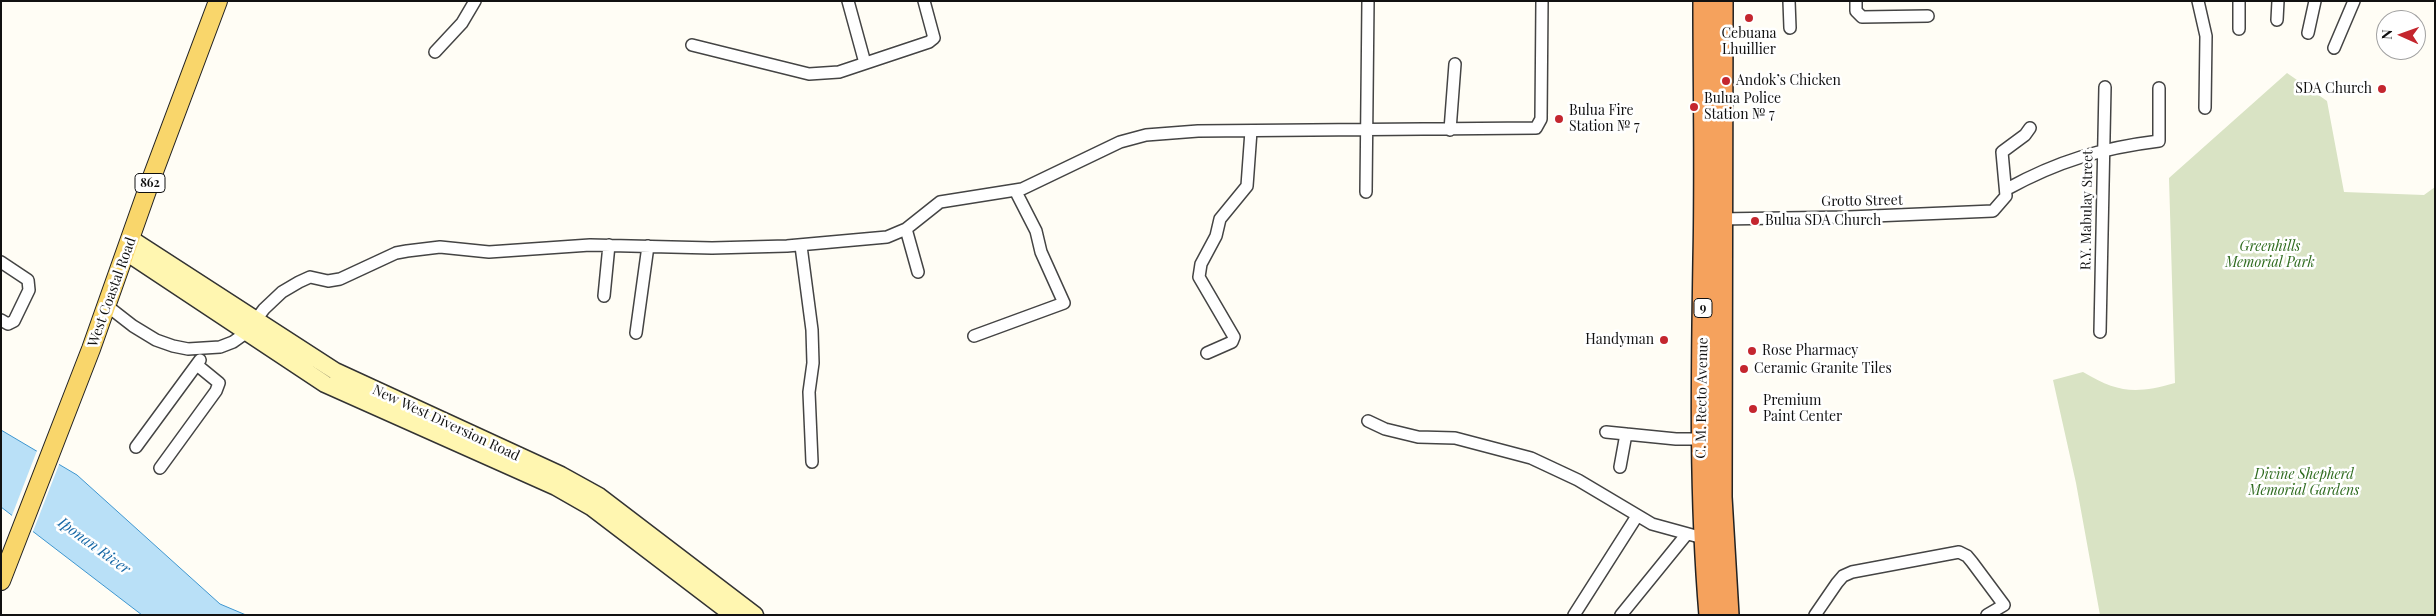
<!DOCTYPE html>
<html>
<head>
<meta charset="utf-8">
<style>
  body { margin:0 }
  #map { position:relative; width:2436px; height:616px; overflow:hidden; background:#fffdf5; font-family:"Playfair Display",serif }
  canvas { display:block }
  .frame { position:absolute; inset:0; border:2px solid #111; pointer-events:none }
  .north { position:absolute; left:2376px; top:10px; width:50px; height:50px; box-sizing:border-box; background:#fff; border:1px solid #a0a0a0; border-radius:50%; rotate:272deg; font-size:14px; font-weight:700; line-height:20px; text-align:center; color:#111 }
  .north::after { content:''; display:block; margin:auto; width:18px; height:22px; background:#c4262e; clip-path:polygon(50% 0,100% 100%,50% 72%,0 100%) }
</style>
</head>
<body>
<div id="map">
<canvas width="2436" height="616"></canvas>
<div class="frame"></div>
<div class="north">N</div>
</div>
<script>
const ctx = document.querySelector('canvas').getContext('2d');
ctx.lineJoin = 'round';
function paint(path, color) {
  ctx.fillStyle = color;
  ctx.fill(path, 'evenodd');
}
function trace(path, color, width, dash) {
  ctx.strokeStyle = color;
  ctx.lineWidth = width;
  ctx.lineCap = dash ? 'butt' : 'round';
  ctx.setLineDash(dash || []);
  ctx.stroke(path);
}
function label(font, color, halo, rows, align = 'center') {
  ctx.font = font + ' "Playfair Display",serif';
  ctx.lineWidth = 5;
  ctx.setLineDash([]);
  ctx.textBaseline = 'middle';
  ctx.strokeStyle = halo;
  ctx.fillStyle = color;
  for (const [text, x, y, turn = 0] of rows) {
    ctx.save();
    ctx.translate(x, y);
    ctx.rotate((+turn || 0) * Math.PI / 180);
    ctx.textAlign = isNaN(turn) ? turn : align;
    if (halo) ctx.strokeText(text, 0, 0);
    ctx.fillText(text, 0, 0);
    ctx.restore();
  }
}
const cemetery = new Path2D(`
  M2287 73 2327 101 2344 192 2424 195 2435 187V615H2100L2076 483 2053 380 2083 372C2118 393 2136 394 2175 383L2169 178Z`);
const water = new Path2D(`
  M1 430 77 475 220 604 246 615H142L1 507Z`);
const pier = new Path2D(`
  M38 448 60 462 32 534 11 518Z`);
const street = new Path2D(`
  M848 1 865 63
  M1789 1 1790 28
  M1856 1V11L1862 17 1928 16
  M2198 1 2206 36 2205 108
  M2277 20 2278 1
  M2239 29V1
  M2308 33 2315 1
  M692 45 809 74 839 72 929 42 934 38 924 1
  M2334 48 2354 1
  M435 52 462 23 475 1
  M1450 130 1455 64
  M2007 189C2058 161 2102 148 2159 141V88
  M1366 192 1368 1
  M1719 219 1849 217 1993 211 2006 196 2002 152 2025 135 2030 128
  M906 229 918 272
  M801 246 812 330 813 363 809 392 812 462
  M1 262 28 280 29 290 14 321 8 324 1 320
  M604 296 609 245
  M106 305 133 326 156 340 173 346 188 349 220 347 233 342 247 332 264 309 282 292 299 282 310 277 328 281 340 279 396 253 407 251 440 247 489 252 590 245 712 248 787 246 887 237 906 229 940 202 1022 189 1120 142 1146 135 1198 131 1536 128 1541 119 1542 1
  M2100 332 2105 87
  M636 333 648 246
  M974 336 1064 303 1041 252 1036 231 1015 190
  M1207 353 1232 342 1234 337 1199 277 1201 264 1216 236 1220 219 1247 186 1251 131
  M1368 421 1385 429 1418 437 1455 438 1531 458 1578 480 1652 524 1703 538
  M1606 432 1676 439H1701
  M136 447 200 360
  M1620 467 1626 434
  M160 468 216 391 219 383 197 365
  M1574 615 1637 516
  M1621 615 1686 535
  M1815 615 1837 583 1843 576 1852 572 1959 552 1967 556 1972 562 2004 605 1987 615`);
const secondary = new Path2D(`
  M131 239 335 371 561 475 599 496 755 615
  M126 252 325 384 556 487 591 507 733 615`);
const primary = new Path2D(`
  M1 581 91 349 149 185 218 1`);
const highway = new Path2D(`
  M1704 1C1704 87 1706 173 1704 259 1702 378 1700 496 1710 615
  M1722 1 1721 497 1728 615`);
const markers = [
  [1749,18,5,"#c4262e"],
  [1726,81,5,"#c4262e"],
  [2382,89,5,"#c4262e"],
  [1694,107,5,"#c4262e"],
  [1559,119,5,"#c4262e"],
  [1755,221,5,"#c4262e"],
  [1664,340,5,"#c4262e"],
  [1752,351,5,"#c4262e"],
  [1744,369,5,"#c4262e"],
  [1753,409,5,"#c4262e"]
];
const shields = [
  [150,183,30],
  [1703,308,18]
];
const shieldNames = [
  ["862",150,183],
  ["9",1703,308]
];
const poiNames = [
  ["Cebuana",1749,34,"center"],
  ["Lhuillier",1749,50,"center"],
  ["Andok’s Chicken",1736,81],
  ["SDA Church",2372,89,"right"],
  ["Bulua Police",1704,99],
  ["Station № 7",1704,115],
  ["Bulua Fire",1569,111],
  ["Station № 7",1569,127],
  ["Bulua SDA Church",1765,221],
  ["Handyman",1654,340,"right"],
  ["Rose Pharmacy",1762,351],
  ["Ceramic Granite Tiles",1754,369],
  ["Premium",1763,401],
  ["Paint Center",1763,417]
];
const streetNames = [
  ["Grotto Street",1862,201,-1],
  ["R.Y. Mabulay Street",2087,210,-89],
  ["West Coastal Road",112,292,-70],
  ["C. M. Recto Avenue",1702,398,-89],
  ["New West Diversion Road",446,423,25]
];
const parkNames = [
  ["Greenhills",2270,247],
  ["Memorial Park",2270,263],
  ["Divine Shepherd",2304,475],
  ["Memorial Gardens",2304,491]
];
const waterNames = [
  ["Iponan River",94,546,36]
];
paint(cemetery, '#d9e3c4');
paint(water, '#b9e0f7');
trace(water, '#3f96cf', 1);
paint(pier, '#fffdf5');
trace(street, '#444', 14);
trace(secondary, '#333', 19);
trace(primary, '#222', 20);
trace(highway, '#222', 24);
trace(street, '#fff', 11);
trace(secondary, '#fff6b0', 16);
trace(primary, '#f9d66b', 18);
trace(highway, '#f5a25d', 21);
for (const [x, y, r, color] of markers) {
  const dot = new Path2D();
  dot.arc(x, y, r, 0, 2 * Math.PI);
  ctx.fillStyle = color;
  ctx.fill(dot);
  trace(dot, '#fff', 2);
}
for (const [x, y, w] of shields) {
  const box = new Path2D();
  box.roundRect(x - w / 2, y - 9.5, w, 19, 4);
  ctx.fillStyle = '#fff';
  ctx.fill(box);
  trace(box, '#111', 1);
}
label('bold 12px', '#111', null, shieldNames);
label('14px', '#111', '#fff', poiNames, 'left');
label('14px', '#111', '#fff', streetNames);
label('italic 14px', '#2f6b1f', '#fff', parkNames);
label('italic 15px', '#1768a6', '#fff', waterNames);
</script>
</body>
</html>
